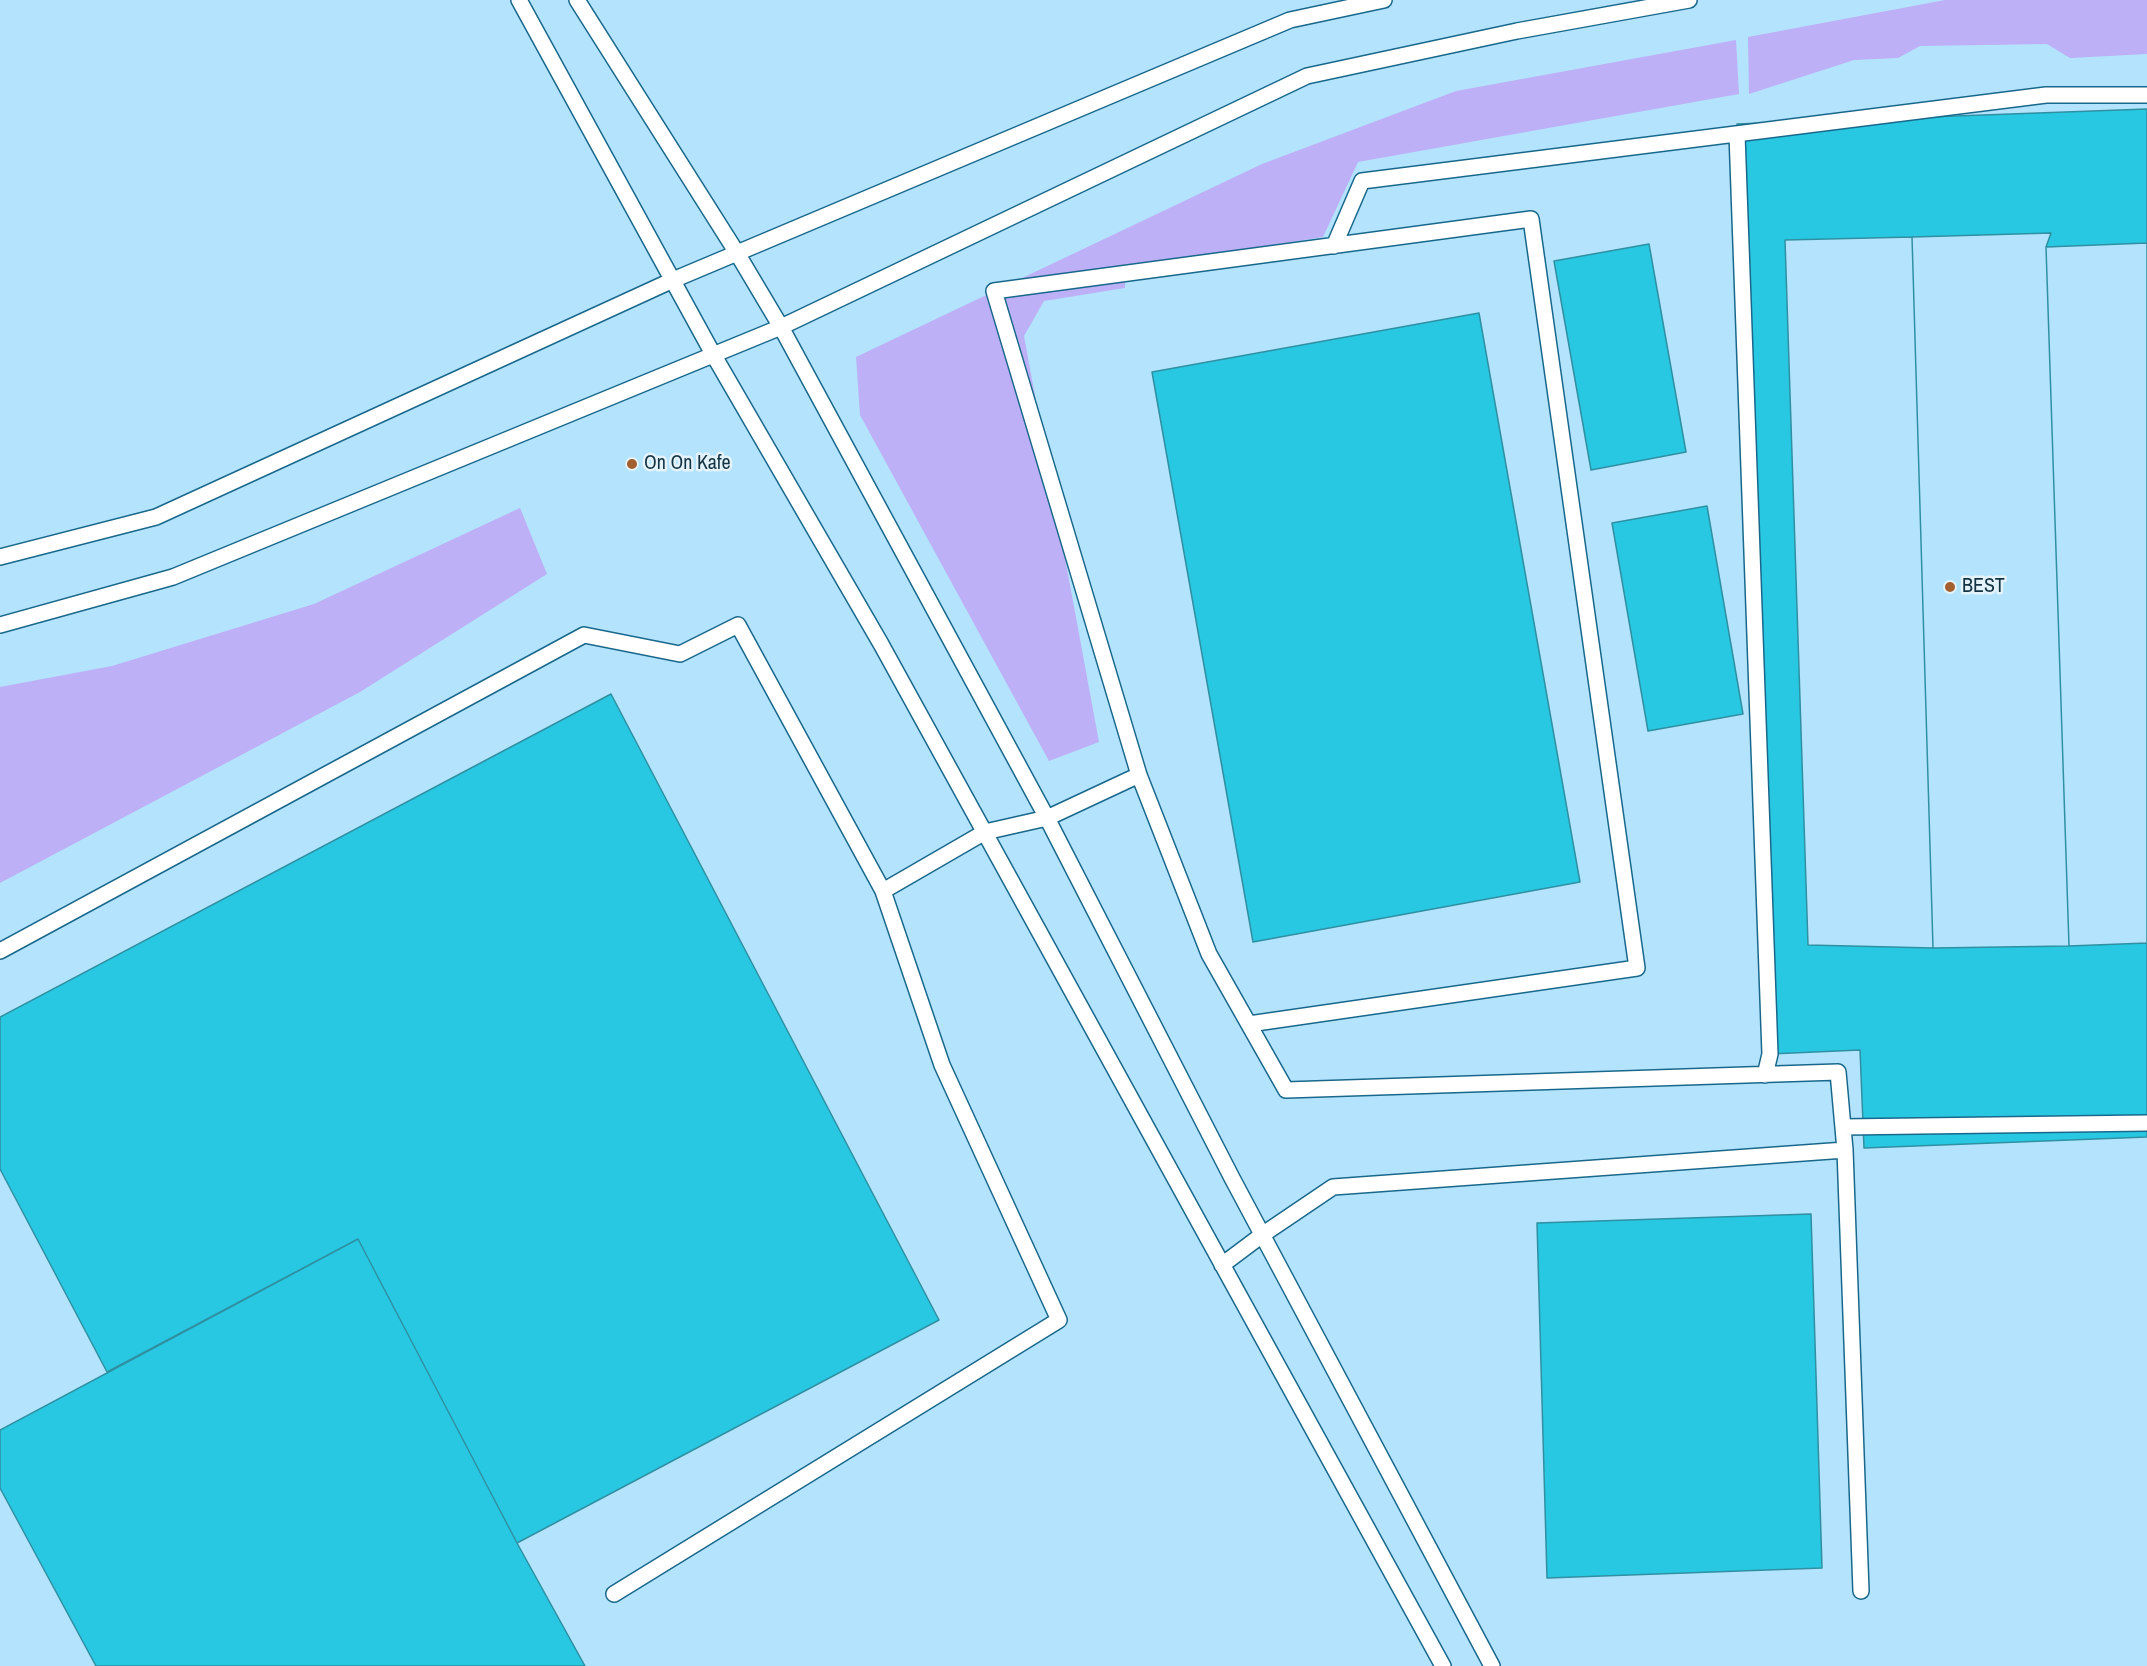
<!DOCTYPE html>
<html>
<head>
<meta charset="utf-8">
<style>
  body { margin:0 }
  canvas { display:block; background:#cbe7f7 }
</style>
</head>
<body>
<canvas width="2147" height="1666"></canvas>
<script>
const ctx = document.querySelector('canvas').getContext('2d');
ctx.lineJoin = 'round';
function paint(path, color) {
  ctx.fillStyle = color;
  ctx.fill(path, 'evenodd');
}
function trace(path, color, width, dash) {
  ctx.strokeStyle = color;
  ctx.lineWidth = width;
  ctx.lineCap = dash ? 'butt' : 'round';
  ctx.setLineDash(dash || []);
  ctx.stroke(path);
}
function label(font, color, halo, rows, align = 'center') {
  ctx.font = font + ' "Archivo Narrow",sans-serif';
  ctx.lineWidth = 5;
  ctx.setLineDash([]);
  ctx.textBaseline = 'middle';
  ctx.strokeStyle = halo;
  ctx.fillStyle = color;
  for (const [text, x, y, turn = 0] of rows) {
    ctx.save();
    ctx.translate(x, y);
    ctx.rotate((+turn || 0) * Math.PI / 180);
    ctx.textAlign = isNaN(turn) ? turn : align;
    if (halo) ctx.strokeText(text, 0, 0);
    ctx.fillText(text, 0, 0);
    ctx.restore();
  }
}
const built = new Path2D(`
  M0 0H2147V1666H0Z`);
const green = new Path2D(`
  M1945 0H2147V54L2070 58 2047 44 1920 46 1898 58 1854 60 1749 94 1748 37Z
  M1736 40 1739 94 1358 162 1323 237 1125 268V288L1044 301 1024 336 1099 742 1049 761 860 415 856 357 1262 164 1456 91Z
  M520 508 547 574 360 692 0 883V687L112 666 314 604Z`);
const building = new Path2D(`
  M2147 109V1137L1864 1148 1860 1050 1770 1054 1737 124Z
  M2051 233 2046 247 2069 946 1933 948 1912 237Z
  M1912 237 1933 948 1808 945 1785 240Z
  M2147 243V943L2069 946 2046 247Z
  M1649 244 1686 452 1591 470 1554 261Z
  M1479 313 1580 882 1253 942 1152 372Z
  M1707 506 1743 714 1648 731 1612 523Z
  M611 694 939 1320 517 1543 358 1239 107 1372 0 1169V1017Z
  M1811 1214 1822 1568 1547 1578 1537 1223Z
  M358 1239 517 1543 585 1666H96L0 1488V1430Z`);
const service = new Path2D(`
  M519 0 713 354 881 644 1443 1666
  M577 0 737 253 781 327 1047 818 1232 1178 1492 1666
  M1737 134 1770 1054 1765 1075
  M1334 246 1362 181 2046 95H2147
  M0 557 156 517 673 280 1290 20 1384 0
  M0 625 173 577 781 327 1307 76 1517 31 1689 0
  M0 951 584 635 680 654 738 625 883 891 985 832 1047 818 1139 775
  M1249 1024 1637 968 1531 219 994 291 1139 775 1209 954 1286 1090 1838 1072 1845 1150 1861 1591
  M1843 1127 2147 1123
  M1222 1265 1262 1235 1333 1187 1845 1150
  M614 1594 1059 1320 942 1065 883 891`);
const markers = [
  [632,464,6,"#a45f31"],
  [1950,587,6,"#a45f31"]
];
const poiNames = [
  ["On On Kafe",644,464],
  ["BEST",1962,587]
];
paint(built, '#b4e3fd');
paint(green, '#bdb0f7');
paint(building, '#28c8e3');
trace(building, '#2f90a2', 1.5);
trace(service, '#19688b', 18);
trace(service, '#fff', 15);
for (const [x, y, r, color] of markers) {
  const dot = new Path2D();
  dot.arc(x, y, r, 0, 2 * Math.PI);
  ctx.fillStyle = color;
  ctx.fill(dot);
  trace(dot, '#e4f2fa', 2);
}
label('20px', '#143342', '#e4f2fa', poiNames, 'left');
</script>
</body>
</html>
